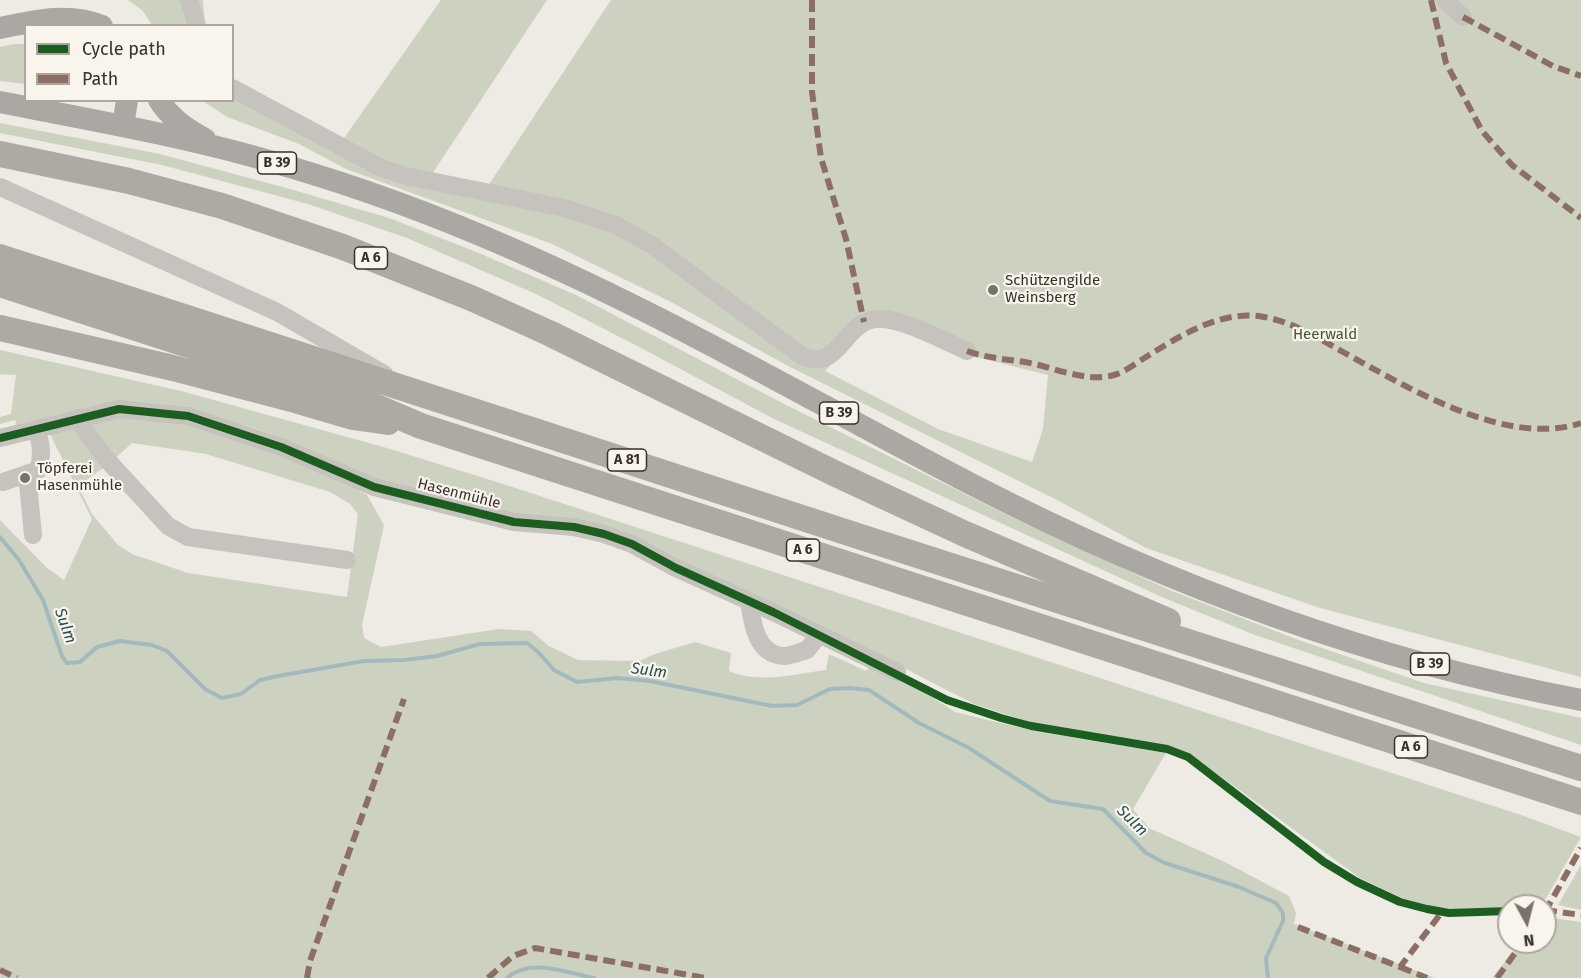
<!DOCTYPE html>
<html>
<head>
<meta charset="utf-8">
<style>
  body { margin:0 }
  #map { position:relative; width:1581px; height:978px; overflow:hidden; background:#eeeae4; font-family:"Fira Sans",sans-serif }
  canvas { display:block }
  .legend { position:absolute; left:24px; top:24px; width:210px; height:78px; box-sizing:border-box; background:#f9f5ed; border:2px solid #aca69f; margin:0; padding:8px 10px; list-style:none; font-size:18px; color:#38302b }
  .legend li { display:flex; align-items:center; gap:12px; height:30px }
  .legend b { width:30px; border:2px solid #aca69f }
  .north { position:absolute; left:1497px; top:894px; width:60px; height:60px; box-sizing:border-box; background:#f9f5ed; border:2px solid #aca69f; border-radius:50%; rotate:173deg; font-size:16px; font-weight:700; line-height:24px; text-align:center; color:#38302b }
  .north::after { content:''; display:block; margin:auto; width:21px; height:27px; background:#78716c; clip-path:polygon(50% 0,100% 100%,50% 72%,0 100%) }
</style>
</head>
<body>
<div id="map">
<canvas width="1581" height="978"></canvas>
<ul class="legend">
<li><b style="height:8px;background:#1b5e20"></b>Cycle path</li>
<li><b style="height:8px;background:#8d6e63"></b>Path</li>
</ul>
<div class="north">N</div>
</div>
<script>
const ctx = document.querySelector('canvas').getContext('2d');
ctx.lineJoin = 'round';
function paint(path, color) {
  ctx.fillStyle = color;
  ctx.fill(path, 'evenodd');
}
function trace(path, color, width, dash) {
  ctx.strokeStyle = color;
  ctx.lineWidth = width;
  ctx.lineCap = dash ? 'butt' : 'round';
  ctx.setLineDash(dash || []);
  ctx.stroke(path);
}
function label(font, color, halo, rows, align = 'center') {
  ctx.font = font + ' "Fira Sans",sans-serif';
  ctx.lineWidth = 4.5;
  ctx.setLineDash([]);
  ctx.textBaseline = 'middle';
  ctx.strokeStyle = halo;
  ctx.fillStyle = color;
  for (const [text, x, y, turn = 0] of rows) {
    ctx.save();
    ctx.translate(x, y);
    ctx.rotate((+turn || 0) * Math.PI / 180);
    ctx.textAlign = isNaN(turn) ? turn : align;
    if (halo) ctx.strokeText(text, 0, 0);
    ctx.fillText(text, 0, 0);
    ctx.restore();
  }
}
const green = new Path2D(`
  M128 0H203L205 25H152L143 11Z
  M441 0H547L432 174 480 198 611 0H1581V677L1320 608 1146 548 1057 500 792 368 671 302 552 244 346 169 299 144 227 117 203 101 232 100 233 80 342 141ZM868 327H894L976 357 1048 375 1043 429 1032 462 938 429 825 371 858 334Z
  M14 44H25V84L0 81V47Z
  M0 123 160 154 290 189 389 218 474 251 576 295 786 405 1015 519 1172 591 1296 639 1424 683 1581 718V745L1255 635 1164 598 774 419 645 350 536 294 407 238 308 204 162 165 0 133Z
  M0 350 185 392 387 448 500 483 1521 815 1581 837 1548 895 1540 905 1509 906V908L1450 909 1429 906 1404 899 1360 878 1190 754 1155 743 1036 724 974 704 904 668 684 565 513 517 394 488 305 448 254 428 171 408 17 427 15 420 0 424V417L11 414 16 375 0 374Z
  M122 417 180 422 250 444 329 474 367 495 384 525 362 625 364 638 381 647 499 629 531 631 549 646 578 660 639 661 655 654 695 642 731 653 729 671C760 684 794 674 826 670L829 654 866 671 872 664 921 690 955 712 1034 731 1166 753 1133 809 1149 828 1225 862 1289 896 1296 913 1294 924 1435 978H0V520L47 568 64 580 92 519 49 432ZM132 443 206 454 330 492 350 504 358 514 347 597 188 573 132 554 118 545 92 514 78 486 110 463Z
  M1581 865V910L1558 905Z
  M1545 917 1581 922V978H1492L1521 942H1545Z`);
const stream = new Path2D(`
  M0 537 19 560 43 600 62 656 67 663 80 662 97 647 120 641 152 645 167 651 205 689 222 698 241 694 260 680 278 676 364 661 404 660 437 656 480 644 527 643 539 653 554 670 577 682 617 678 650 681 772 706 797 705 830 689 850 688 869 690 919 723 969 748 1050 801 1103 809 1146 853 1165 863 1239 887 1276 903 1283 913V921L1266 958 1268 978
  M507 978C529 957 568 973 594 978`);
const minor = new Path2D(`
  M189 0 197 26
  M1445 0 1463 17
  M232 88 381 168 406 176 564 208 616 225 653 246 802 356C839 373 843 323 875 319 899 316 944 341 967 351
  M0 187 277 312 384 374
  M78 418 87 434 110 463 168 526 188 537 347 560
  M0 438 119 409 188 416 281 447 374 487 514 522 574 527 604 534 632 544 676 568 773 612 897 672
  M27 474 33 535
  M3 482 38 470C43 456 41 444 37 430
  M749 601C752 622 756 655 784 656 791 656 800 652 807 650L819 635`);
const major = new Path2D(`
  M0 28C33 21 69 12 102 26
  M159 100C170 118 187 129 205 139
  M0 102C95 121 191 137 283 165 359 187 435 215 508 247 668 316 817 404 971 484 1163 583 1369 660 1581 700
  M123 126 127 100`);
const highway = new Path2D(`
  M0 154 129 181 222 206 343 247 471 298 549 333 836 474 965 534 1168 621
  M0 257 864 538 1581 768
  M0 284 362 401 421 426 1581 802
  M0 328 173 368 295 400 353 417 388 422`);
const quiet = new Path2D(`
  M812 0V92L821 158 846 239 864 322
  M1431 0 1446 63 1482 131 1512 165 1581 218
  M1463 17 1553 66 1581 76
  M967 351C986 358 1005 359 1025 362 1053 367 1086 383 1114 375 1125 372 1136 363 1146 357 1180 336 1221 309 1264 317 1293 322 1318 338 1343 352 1407 387 1506 448 1581 423
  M1545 910 1581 915
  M1545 912 1581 848
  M1298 927 1400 967 1442 912
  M1400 967 1427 978
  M0 970 17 978
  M307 978 310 961 404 699
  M488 978 513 956 535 948 706 978
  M1497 978 1523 942`);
const cycleway = new Path2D(`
  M0 438 119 409 188 416 281 447 374 487 514 522 574 527 604 534 632 544 676 568 773 612 947 700 1001 718 1031 726 1167 749 1188 757 1324 862 1357 882 1400 902 1427 909 1449 913 1509 911`);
const markers = [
  [993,290,6,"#78716c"],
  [25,478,6,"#78716c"]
];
const shields = [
  [277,163,39],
  [371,258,33],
  [839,413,39],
  [627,460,39],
  [803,550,33],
  [1430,664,39],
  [1411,747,33]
];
const shieldNames = [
  ["B 39",277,163],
  ["A 6",371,258],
  ["B 39",839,413],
  ["A 81",627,460],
  ["A 6",803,550],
  ["B 39",1430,664],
  ["A 6",1411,747]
];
const poiNames = [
  ["Schützengilde",1005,281],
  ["Weinsberg",1005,298],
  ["Töpferei",37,469],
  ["Hasenmühle",37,486]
];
const parkNames = [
  ["Heerwald",1325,335]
];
const streetNames = [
  ["Hasenmühle",459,494,14]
];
const waterNames = [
  ["Sulm",65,626,70],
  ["Sulm",649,671,8],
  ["Sulm",1132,821,45]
];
paint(green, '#cdd2c0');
trace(stream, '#a2babd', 4);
trace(minor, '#c6c2bd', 18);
trace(major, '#aba7a2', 22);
trace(highway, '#ada9a3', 26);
trace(quiet, '#8d6e63', 6, [12, 6]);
trace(cycleway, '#1b5e20', 8);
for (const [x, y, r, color] of markers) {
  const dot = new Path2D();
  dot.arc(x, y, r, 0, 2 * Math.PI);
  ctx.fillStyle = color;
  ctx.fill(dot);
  trace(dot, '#f9f5ed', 2);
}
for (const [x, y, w] of shields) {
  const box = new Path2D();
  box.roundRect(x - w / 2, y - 11, w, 22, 4.5);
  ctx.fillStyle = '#f9f5ed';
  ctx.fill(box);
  trace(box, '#38302b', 1.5);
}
label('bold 14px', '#38302b', null, shieldNames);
label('15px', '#38302b', '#f9f5ed', poiNames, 'left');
label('15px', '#445431', '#f9f5ed', parkNames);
label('15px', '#38302b', '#f9f5ed', streetNames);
label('italic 16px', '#244d55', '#f9f5ed', waterNames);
</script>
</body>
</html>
